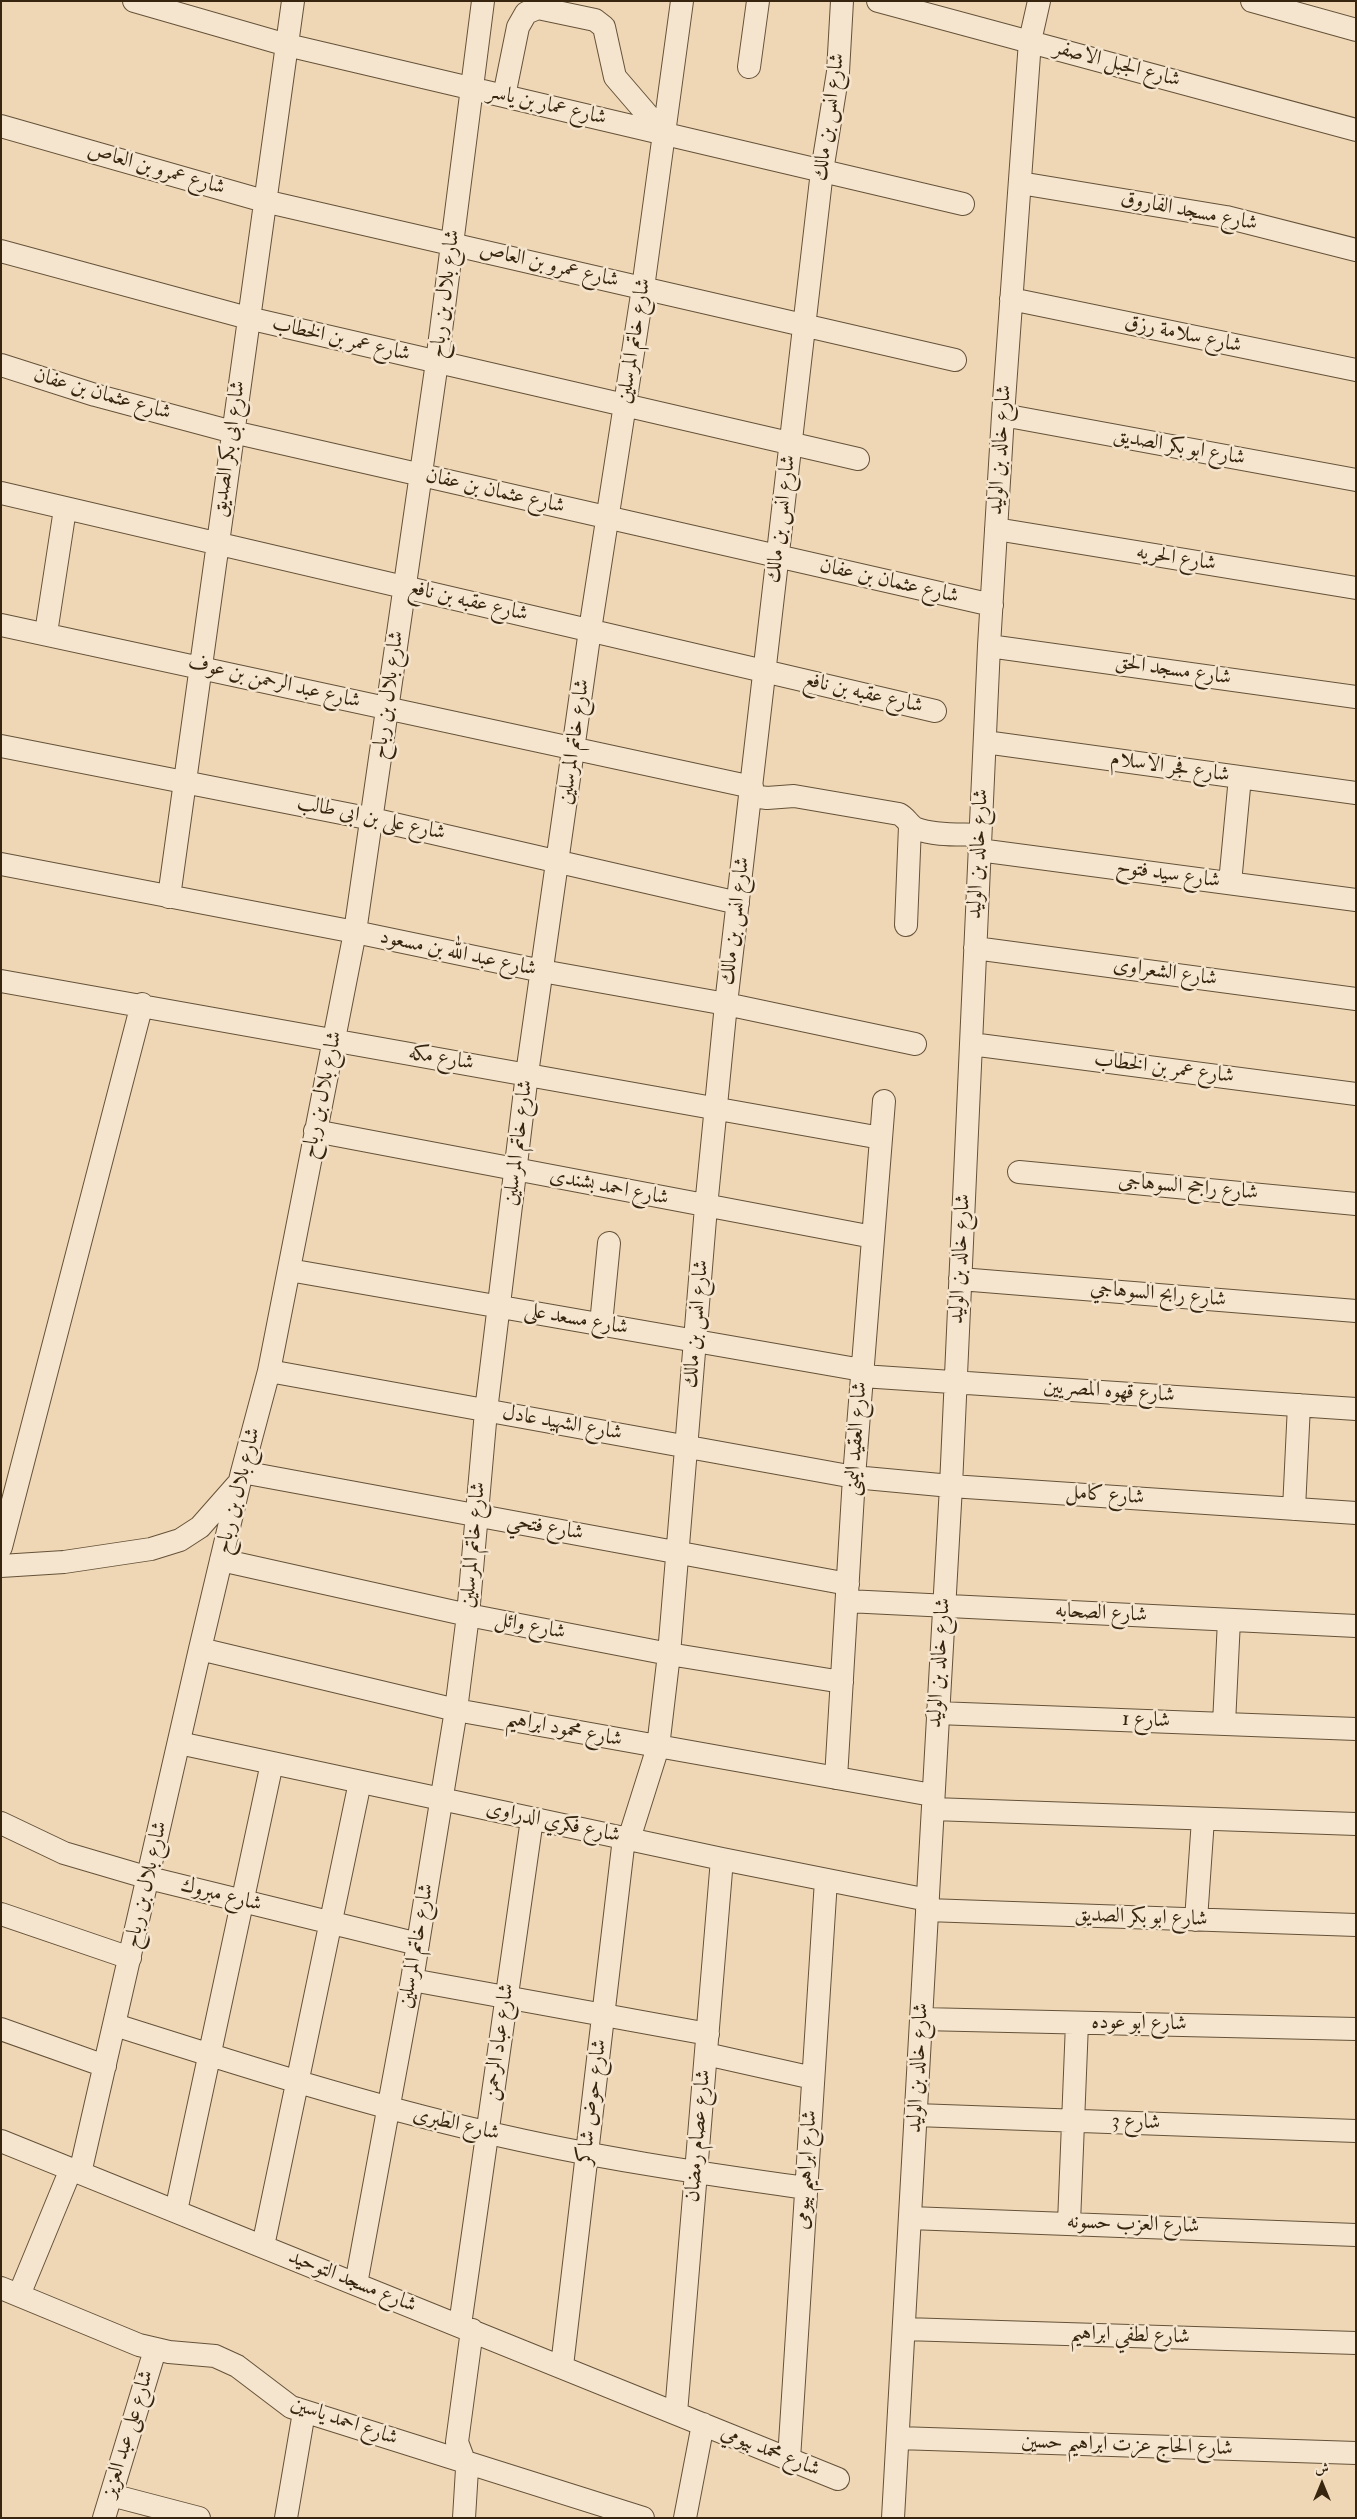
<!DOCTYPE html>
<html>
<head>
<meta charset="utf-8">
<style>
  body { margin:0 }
  #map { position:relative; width:1357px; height:2519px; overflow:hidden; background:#efd7b5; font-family:"IM FELL Double Pica",Amiri,serif }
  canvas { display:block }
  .frame { position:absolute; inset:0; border:2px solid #372510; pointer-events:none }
  .north { position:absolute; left:1297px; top:2459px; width:50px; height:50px; -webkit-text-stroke:4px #f5e5cf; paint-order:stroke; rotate:0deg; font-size:14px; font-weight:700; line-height:20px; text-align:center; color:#372510 }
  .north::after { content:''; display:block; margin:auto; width:18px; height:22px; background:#372510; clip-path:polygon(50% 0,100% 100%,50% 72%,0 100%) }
</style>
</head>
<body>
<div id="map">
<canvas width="1357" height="2519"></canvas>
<div class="frame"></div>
<div class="north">ش</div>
</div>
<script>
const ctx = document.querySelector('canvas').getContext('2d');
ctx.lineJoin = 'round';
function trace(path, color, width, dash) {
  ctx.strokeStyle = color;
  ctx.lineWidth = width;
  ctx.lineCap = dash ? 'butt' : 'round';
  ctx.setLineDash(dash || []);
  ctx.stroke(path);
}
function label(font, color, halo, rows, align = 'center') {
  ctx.font = font + ' "IM FELL Double Pica",Amiri,serif';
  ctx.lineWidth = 5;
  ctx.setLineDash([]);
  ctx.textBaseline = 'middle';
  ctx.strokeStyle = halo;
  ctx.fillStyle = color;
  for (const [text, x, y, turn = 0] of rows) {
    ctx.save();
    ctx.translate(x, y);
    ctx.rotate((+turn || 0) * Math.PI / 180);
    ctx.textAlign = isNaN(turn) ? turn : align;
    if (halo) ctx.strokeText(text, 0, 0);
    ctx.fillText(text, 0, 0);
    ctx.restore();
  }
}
const minor = new Path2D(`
  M134 1 287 45 963 204
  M878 1 1356 130
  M1252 1 1356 30
  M749 67 758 1
  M504 96 518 27 526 13 538 8 595 20 604 27 615 77 664 134
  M1 126 264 201 955 360
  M1020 183 1226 217 1356 250
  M1 251 248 318 858 459
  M1011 299 1356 370
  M1 365 95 395 233 432 992 605
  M1003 415 1356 480
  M1 493 935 711
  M996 529 1356 588
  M1 625 752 787
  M46 633 65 509
  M989 646 1356 697
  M985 742 1356 793
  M1 746 372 819 738 903
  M751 796 767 798 794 796 899 814C907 818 909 826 917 829 935 836 961 834 980 835
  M979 850 1356 900
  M1 864 355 932 542 971 726 1004 915 1044
  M1230 883 1240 777
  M169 897 293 1
  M906 925 910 826
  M975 948 1356 999
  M1 981 881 1138
  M971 1044 1356 1094
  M315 1131 873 1237
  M1019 1172 1356 1204
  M289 1270 862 1370
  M960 1279 1356 1311
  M601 1324 609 1243
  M269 1371 854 1477 951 1486 1356 1513
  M862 1376 1356 1409
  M242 1472 848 1584
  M1294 1509 1299 1405
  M1 1547 142 1004
  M221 1560 468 1615 669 1654 842 1682
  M1 1566 64 1562 151 1549 180 1540 200 1527 237 1485
  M847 1601 1356 1626
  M200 1649 456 1710 932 1795
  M937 1713 1356 1729
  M1224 1724 1229 1620
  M179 1743 722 1859 928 1900
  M836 1778 854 1477 884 1101
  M933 1809 1356 1824
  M1 1823 64 1853 149 1878 418 1944
  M629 1839 658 1747 669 1654 706 1207 726 1004 822 171 838 72 842 1
  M927 1910 1356 1925
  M1 1914 130 1958
  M1196 1920 1203 1819
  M412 1980 708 2034
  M922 2019 1356 2029
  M115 2025C238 2064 360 2103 485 2132 591 2157 698 2173 806 2188
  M1 2029 105 2066
  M706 2054 813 2078
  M916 2115 1356 2131
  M1 2141 838 2479
  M80 2173 200 1649 242 1472 269 1371 355 932 437 362 483 1
  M176 2211 272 1763
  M910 2218 1356 2235
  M1069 2223 1077 2023
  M263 2246 360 1782
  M356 2284 412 1980 456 1710 468 1615 486 1411 527 1074 590 630 643 288 682 1
  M1 2288 139 2345 169 2352 215 2356 237 2366 291 2407 643 2518
  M19 2295 71 2169
  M460 2325 532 1819
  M904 2329 1356 2343
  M562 2366 624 1838
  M676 2413 722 1859
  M898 2438 1356 2453
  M789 2459 826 1880
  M111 2495 199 2518
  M104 2518 155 2350
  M286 2518 304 2412
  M464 2518 467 2469 457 2442 472 2330
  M685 2518 703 2424
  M893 2518 951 1486 989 646 1003 415 1030 41 1039 1`);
const streetNames = [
  ["شارع الجبل الاصفر",1117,65,15],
  ["شارع عمار بن ياسر",547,106,13],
  ["شارع انس بن مالك",830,117,-82],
  ["شارع عمرو بن العاص",156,170,16],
  ["شارع مسجد الفاروق",1189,212,11],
  ["شارع عمرو بن العاص",549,266,13],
  ["شارع بلال بن رباح",446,294,-83],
  ["شارع سلامة رزق",1183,335,12],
  ["شارع عمر بن الخطاب",341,340,13],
  ["شارع خاتم المرسلين",635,341,-81],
  ["شارع عثمان بن عفان",102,395,16],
  ["شارع ابو بكر الصديق",1179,448,10],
  ["شارع ابى بكر الصديق",230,449,-82],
  ["شارع خالد بن الوليد",1001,450,-86],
  ["شارع عثمان بن عفان",495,492,13],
  ["شارع انس بن مالك",782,519,-83],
  ["شارع الحريه",1176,559,9],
  ["شارع عثمان بن عفان",889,582,13],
  ["شارع عقبه بن نافع",468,602,13],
  ["شارع مسجد الحق",1173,671,8],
  ["شارع عبد الرحمن بن عوف",274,683,13],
  ["شارع عقبه بن نافع",863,694,13],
  ["شارع بلال بن رباح",389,695,-82],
  ["شارع خاتم المرسلين",575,742,-82],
  ["شارع فجر الاسلام",1170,768,8],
  ["شارع على بن ابى طالب",371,819,12],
  ["شارع خالد بن الوليد",979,854,-87],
  ["شارع سيد فتوح",1168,875,8],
  ["شارع انس بن مالك",736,921,-83],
  ["شارع عبد الله بن مسعود",458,954,12],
  ["شارع الشعراوى",1165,973,8],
  ["شارع مكه",441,1059,10],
  ["شارع عمر بن الخطاب",1164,1069,7],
  ["شارع بلال بن رباح",323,1095,-78],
  ["شارع خاتم المرسلين",519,1143,-83],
  ["شارع احمد بشندى",609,1188,11],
  ["شارع راجح السوهاجى",1188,1188,5],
  ["شارع خالد بن الوليد",961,1259,-87],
  ["شارع رابح السوهاجي",1158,1295,5],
  ["شارع مسعد على",576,1320,10],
  ["شارع انس بن مالك",697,1324,-85],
  ["شارع قهوه المصريين",1109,1392,4],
  ["شارع الشهيد عادل",562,1424,10],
  ["شارع العقيد اليمنى",857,1439,-86],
  ["شارع بلال بن رباح",239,1491,-76],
  ["شارع كامل",1105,1496,4],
  ["شارع فتحي",545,1528,10],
  ["شارع خاتم المرسلين",474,1545,-85],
  ["شارع الصحابه",1101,1614,3],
  ["شارع وائل",530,1627,11],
  ["شارع خالد بن الوليد",940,1663,-86],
  ["شارع 1",1146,1721,2],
  ["شارع محمود ابراهيم",564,1730,11],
  ["شارع فكري الدراوى",553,1823,12],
  ["شارع بلال بن رباح",147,1885,-77],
  ["شارع مبروك",221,1896,14],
  ["شارع ابو بكر الصديق",1141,1918,2],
  ["شارع خاتم المرسلين",417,1946,-80],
  ["شارع ابو عوده",1139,2024,1],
  ["شارع عباد الرحمن",500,2042,-82],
  ["شارع خالد بن الوليد",919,2068,-87],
  ["شارع حوض شاكر",593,2102,-83],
  ["شارع 3",1136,2123,2],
  ["شارع الطبرى",456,2125,13],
  ["شارع عصام رمضان",699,2136,-85],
  ["شارع ابراهيم بيومى",807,2170,-86],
  ["شارع العزب حسونه",1133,2225,2],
  ["شارع مسجد التوحيد",352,2282,22],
  ["شارع لطفي ابراهيم",1130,2336,2],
  ["شارع احمد ياسين",344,2422,19],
  ["شارع على عبد العزيز",129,2434,-73],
  ["شارع الحاج عزت ابراهيم حسين",1127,2446,2],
  ["شارع محمد بيومي",770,2452,22]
];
trace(minor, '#655239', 24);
trace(minor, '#f5e5cf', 22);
label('21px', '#372510', '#f5e5cf', streetNames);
</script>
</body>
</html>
